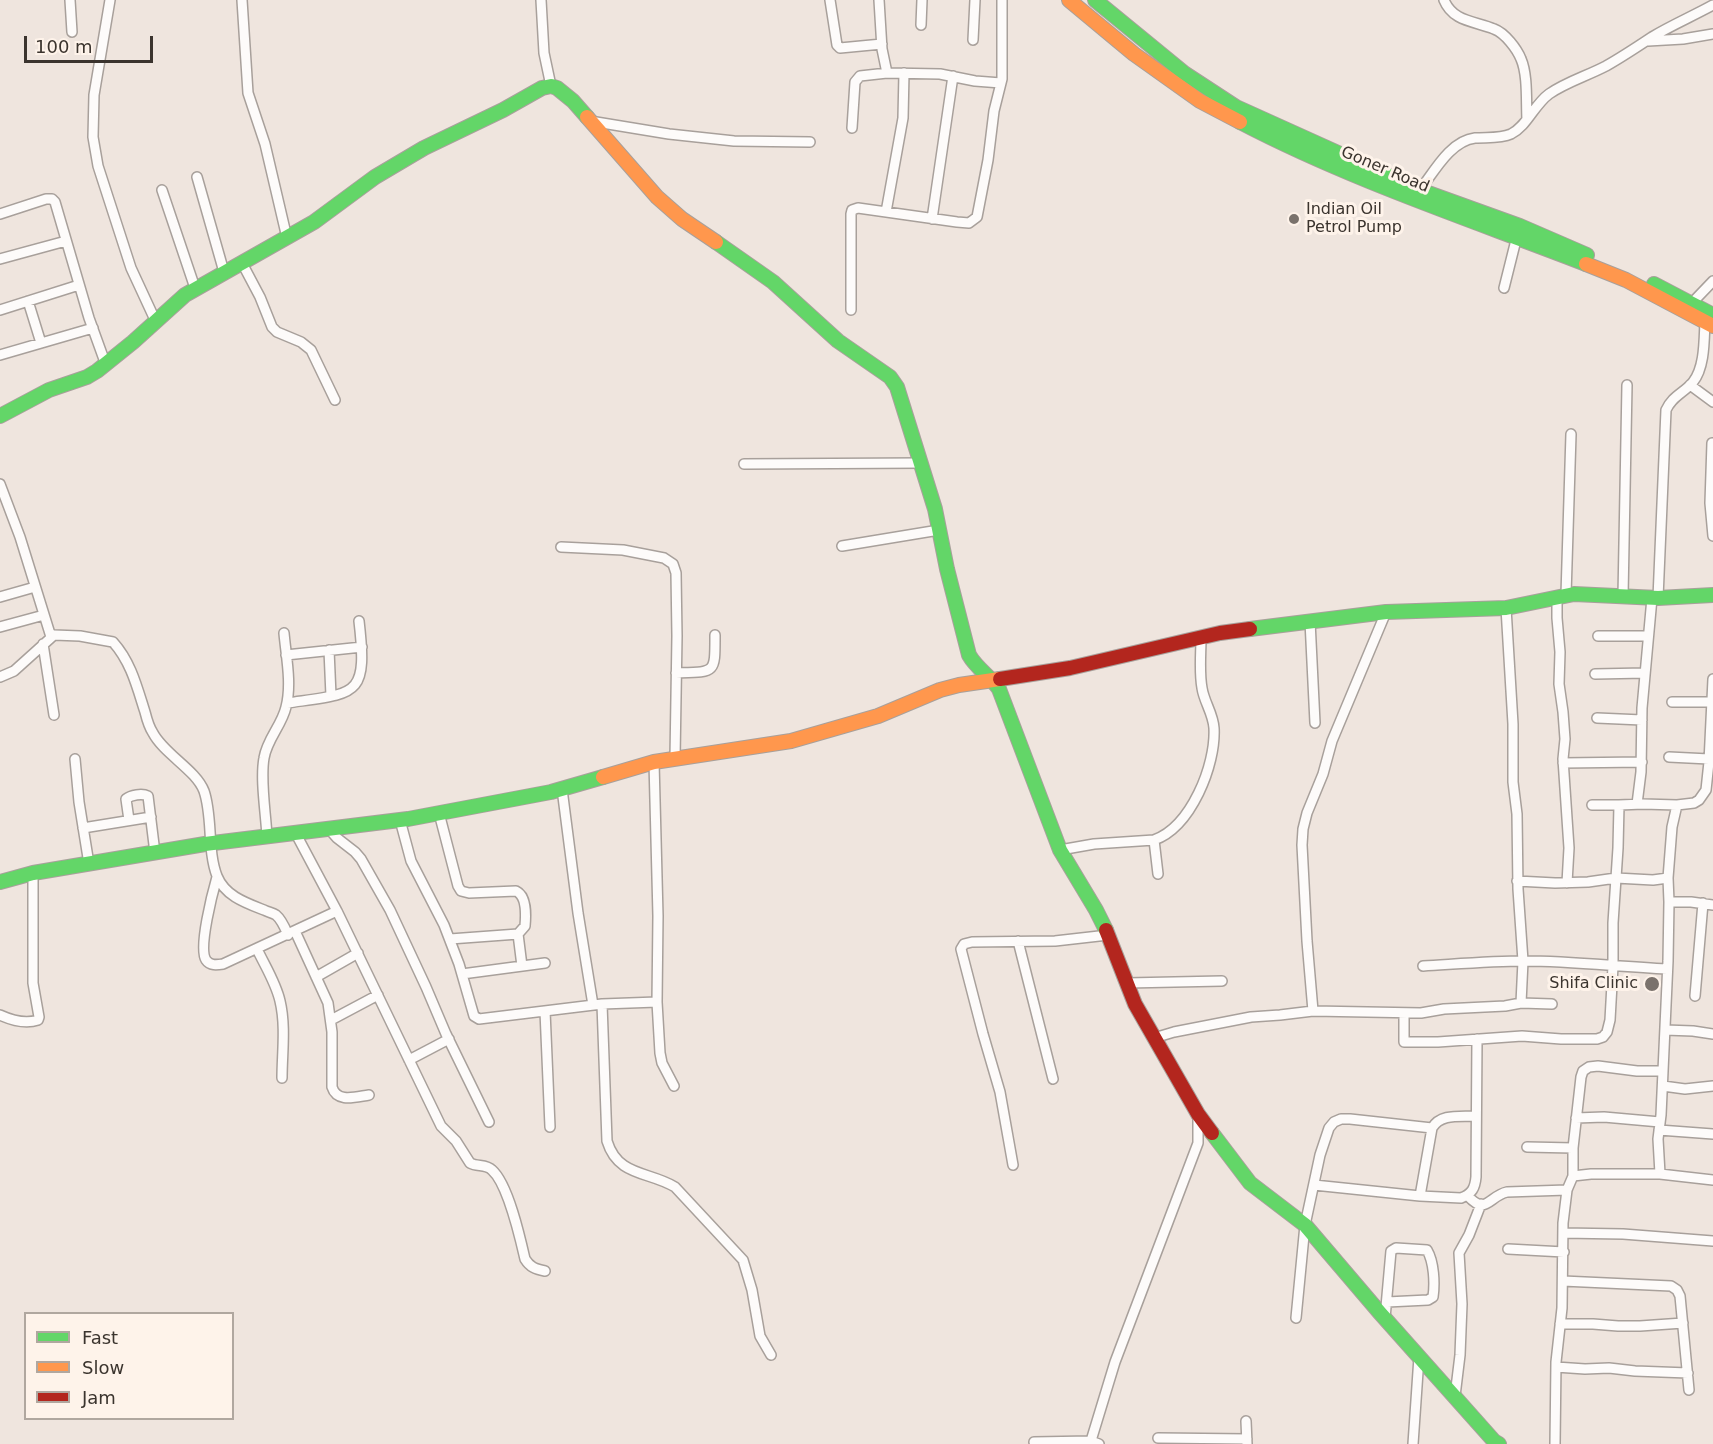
<!DOCTYPE html>
<html>
<head>
<meta charset="utf-8">
<style>
  body { margin:0 }
  #map { position:relative; width:1713px; height:1444px; overflow:hidden; background:#efe5de; font-family:"DejaVu Sans",sans-serif }
  canvas { display:block }
  .legend { position:absolute; left:24px; top:1312px; width:210px; height:108px; box-sizing:border-box; background:#fef3ea; border:2px solid #b0a79f; margin:0; padding:8px 10px; list-style:none; font-size:18px; color:#3b342e }
  .legend li { display:flex; align-items:center; gap:12px; height:30px }
  .legend b { width:30px; border:2px solid #b0a79f }
  .scale { position:absolute; left:24px; top:36px; width:129px; height:27px; box-sizing:border-box; border:3px solid #3b342e; border-top:0; padding-left:8px; font-size:18px; line-height:21px; white-space:nowrap; color:#3b342e; -webkit-text-stroke:4px #fef3ea; paint-order:stroke }
</style>
</head>
<body>
<div id="map">
<canvas width="1713" height="1444"></canvas>
<ul class="legend">
<li><b style="height:8px;background:#63d668"></b>Fast</li>
<li><b style="height:8px;background:#ff974d"></b>Slow</li>
<li><b style="height:8px;background:#b3261e"></b>Jam</li>
</ul>
<div class="scale">100 m</div>
</div>
<script>
const ctx = document.querySelector('canvas').getContext('2d');
ctx.lineJoin = 'round';
function trace(path, color, width, dash) {
  ctx.strokeStyle = color;
  ctx.lineWidth = width;
  ctx.lineCap = dash ? 'butt' : 'round';
  ctx.setLineDash(dash || []);
  ctx.stroke(path);
}
function label(font, color, halo, rows, align = 'center') {
  ctx.font = font + ' "DejaVu Sans",sans-serif';
  ctx.lineWidth = 6;
  ctx.setLineDash([]);
  ctx.textBaseline = 'middle';
  ctx.strokeStyle = halo;
  ctx.fillStyle = color;
  for (const [text, x, y, turn = 0] of rows) {
    ctx.save();
    ctx.translate(x, y);
    ctx.rotate((+turn || 0) * Math.PI / 180);
    ctx.textAlign = isNaN(turn) ? turn : align;
    if (halo) ctx.strokeText(text, 0, 0);
    ctx.fillText(text, 0, 0);
    ctx.restore();
  }
}
const street = new Path2D(`
  M70 0 72 32
  M110 0 94 95 93 137 98 166 131 268 156 322
  M242 0 248 93 265 144 287 238
  M541 0 544 53 551 86
  M830 0 837 45 840 48 882 44
  M879 0 882 49 887 73
  M1444 0C1453 22 1475 21 1494 29 1505 33 1517 49 1521 59 1528 75 1526 102 1527 119
  M921 25 922 0
  M973 40 975 0
  M1648 41 1683 39 1713 34
  M590 121 669 134 734 141 810 142
  M852 128 855 82 860 76 887 73 940 74 975 81 1001 83
  M197 177 224 272
  M162 190 195 288
  M1420 190C1434 172 1450 141 1475 138 1487 137 1500 139 1511 134 1527 126 1534 105 1549 94 1566 82 1587 76 1606 66 1622 57 1637 47 1652 37 1672 25 1693 16 1713 5
  M886 212 903 118 904 73
  M0 214 46 199H52L55 202 89 318 106 365
  M932 219 953 76
  M0 259 66 241
  M242 263 260 297 272 327 277 332 301 342 311 350 335 400
  M1504 288 1518 232
  M28 301 41 343
  M1690 305 1713 281
  M0 310 79 285
  M851 310V214L852 210 858 208 957 222 969 223 977 217 988 160 994 111 1002 79V0
  M0 355 93 328
  M1690 385 1713 402
  M1712 443 1710 503 1713 536
  M744 464 922 463
  M0 484 20 537 51 637
  M842 546 939 530
  M561 547 623 550 664 558 673 564 676 573 677 636 675 758
  M1566 595 1571 434
  M1623 596 1627 385
  M0 597 35 587
  M1557 597V618L1560 652 1559 684 1563 712 1565 739 1563 759 1569 848 1567 883
  M1658 598 1666 410C1672 396 1684 393 1693 382 1705 367 1704 340 1705 321
  M1310 621 1315 723
  M0 627 44 615
  M1598 636H1648
  M43 644 54 715
  M329 650 331 696
  M286 655 362 647
  M676 673C716 672 715 674 715 635
  M1595 674 1645 673
  M0 677 14 671 54 635 80 636 113 642C131 662 137 687 145 712 147 720 149 727 153 733 164 754 196 770 204 791 213 817 207 850 217 876 225 896 246 903 264 910 268 912 273 913 276 915 282 920 285 928 288 935
  M1672 702H1712
  M287 703C357 693 368 698 359 621
  M1597 718 1642 720
  M1669 757 1709 759
  M75 759 79 802 89 864
  M654 762 658 916 657 1002 660 1053 662 1063 674 1086
  M1563 763 1642 762
  M562 789 578 913 593 1005
  M1637 804 1641 772 1642 708 1652 598
  M1592 805H1619
  M439 813 458 886 461 891 469 893 516 891C527 896 526 915 525 926L518 934 450 939
  M129 820 126 799C131 795 142 793 148 796L155 853
  M400 820 411 861 444 925 459 964 474 1016 479 1019 602 1004 657 1002
  M83 828 151 817
  M329 829 337 838 355 852 361 859 390 910 426 987 446 1034 489 1122
  M296 834 337 911 441 1126 456 1141 470 1163C477 1167 486 1164 492 1170 508 1184 520 1237 525 1259 530 1267 535 1269 545 1271
  M267 837C266 814 260 780 264 758 267 739 282 725 286 707 292 684 286 656 284 633
  M1154 840 1158 874
  M1060 850 1094 844 1154 840C1191 827 1216 765 1214 728 1213 713 1204 702 1202 688 1199 672 1201 654 1201 637
  M217 877C213 891 198 948 206 960 210 966 217 965 223 964L337 911
  M1517 881 1555 883 1588 882 1616 878 1653 880 1668 878
  M1669 902H1691L1713 905
  M295 931 328 1003 332 1032V1087C337 1103 355 1097 369 1095
  M518 934 522 966
  M1018 941 1053 1079
  M257 949C265 966 276 983 280 1001 286 1026 282 1054 282 1078
  M1423 966C1457 964 1491 961 1525 961 1572 961 1620 967 1667 969
  M462 974 545 963
  M316 977 358 953
  M1127 983 1222 981
  M1695 996 1703 903
  M1521 1003 1552 1004
  M602 1004 607 1141C618 1177 649 1171 675 1187L743 1260 752 1290 760 1336 771 1355
  M545 1011 550 1127
  M1313 1011 1307 941 1302 845 1303 829 1307 813 1323 774 1332 741 1386 612
  M1404 1013V1042H1438L1522 1036 1561 1039H1597L1603 1037 1607 1032 1610 1020 1613 966V923L1618 848 1619 805 1643 804 1677 805
  M0 1015C11 1020 26 1024 38 1020L39 1017 33 983V873
  M331 1020 378 995
  M1665 1030 1693 1031 1713 1034
  M1154 1038 1174 1032 1251 1017 1280 1015 1313 1011 1421 1013 1444 1009 1505 1006 1521 1003 1523 961 1518 889 1517 814 1513 782V724L1506 608
  M409 1060 449 1039
  M1663 1086 1685 1089 1713 1086
  M1576 1118 1604 1117 1660 1122
  M1659 1130 1713 1134
  M1527 1147 1573 1148
  M1013 1165 1000 1092 983 1034 961 949 964 944 972 942 1055 941 1108 935
  M1660 1174 1713 1180
  M1573 1176V1148L1581 1077 1583 1071 1589 1067 1598 1066 1637 1071H1663
  M1314 1185 1420 1196 1461 1198C1472 1194 1475 1188 1476 1177L1477 1039
  M1420 1196 1432 1128C1441 1113 1460 1117 1476 1116
  M1468 1196C1486 1216 1489 1196 1507 1192L1567 1190
  M1563 1233 1623 1234 1713 1241
  M1508 1249 1564 1252
  M1563 1281 1671 1286 1677 1290 1680 1296 1689 1390
  M1296 1318 1305 1225 1320 1155 1329 1128 1334 1122 1341 1119H1350L1432 1128
  M1385 1318 1391 1251 1396 1248 1427 1250C1434 1262 1435 1283 1433 1297L1428 1300 1387 1302
  M1560 1324H1593L1618 1326H1640L1683 1323
  M1556 1367 1585 1369 1609 1368 1635 1371 1688 1373
  M1455 1396 1460 1355 1462 1304 1459 1253 1469 1235 1481 1204
  M1246 1421 1247 1444
  M1158 1438 1247 1439
  M1034 1442 1091 1441 1099 1444
  M1090 1444 1115 1362 1198 1143V1114
  M1413 1444 1419 1357
  M1555 1444 1556 1362 1562 1308 1563 1223 1567 1190 1573 1176 1591 1174H1660L1658 1139 1661 1115 1668 961 1669 902 1668 878 1672 827 1677 805 1694 803 1699 800 1706 790 1709 762 1713 679`);
const fast = new Path2D(`
  M1095 0 1184 73 1236 107 1420 190 1520 226 1587 255
  M1240 122C1351 180 1470 219 1586 264
  M716 242 773 282 838 341 890 377 897 387 935 509 947 569 969 655C977 669 990 676 999 689L1060 850 1096 910 1106 930
  M1654 284 1713 315
  M0 416 49 390 87 377 97 371 133 342 185 295 314 222 375 177 424 148 503 110 542 88 551 86 557 88 573 101 587 117
  M1250 629 1386 612 1506 608 1574 594 1658 598 1713 595
  M0 882 33 873 205 844 408 819 551 792 603 777
  M1212 1133 1250 1183 1305 1225 1380 1313 1494 1441 1499 1444`);
const slow = new Path2D(`
  M1069 0 1134 54 1200 101 1240 122
  M587 117 657 197 682 219 716 242
  M1586 264 1626 280 1713 326
  M603 777 654 762 791 741 878 716 940 690 959 685 1000 679`);
const jam = new Path2D(`
  M1000 679 1070 668 1220 633 1250 629
  M1106 930 1135 1004 1198 1114 1212 1133`);
const markers = [
  [1294,219,6,"#7a726c"],
  [1652,984,8,"#7a726c"]
];
const streetNames = [
  ["Goner Road",1385,170,23]
];
const poiNames = [
  ["Indian Oil",1306,210],
  ["Petrol Pump",1306,228],
  ["Shifa Clinic",1638,984,"right"]
];
trace(street, '#a8a09b', 12);
trace(fast, '#a8a09b', 16);
trace(slow, '#a8a09b', 16);
trace(jam, '#a8a09b', 16);
trace(street, '#fdfbfa', 9);
trace(fast, '#63d668', 14);
trace(slow, '#ff974d', 14);
trace(jam, '#b3261e', 14);
for (const [x, y, r, color] of markers) {
  const dot = new Path2D();
  dot.arc(x, y, r, 0, 2 * Math.PI);
  ctx.fillStyle = color;
  ctx.fill(dot);
  trace(dot, '#fef3ea', 2);
}
label('16px', '#3b342e', '#fef3ea', streetNames);
label('16px', '#3b342e', '#fef3ea', poiNames, 'left');
</script>
</body>
</html>
